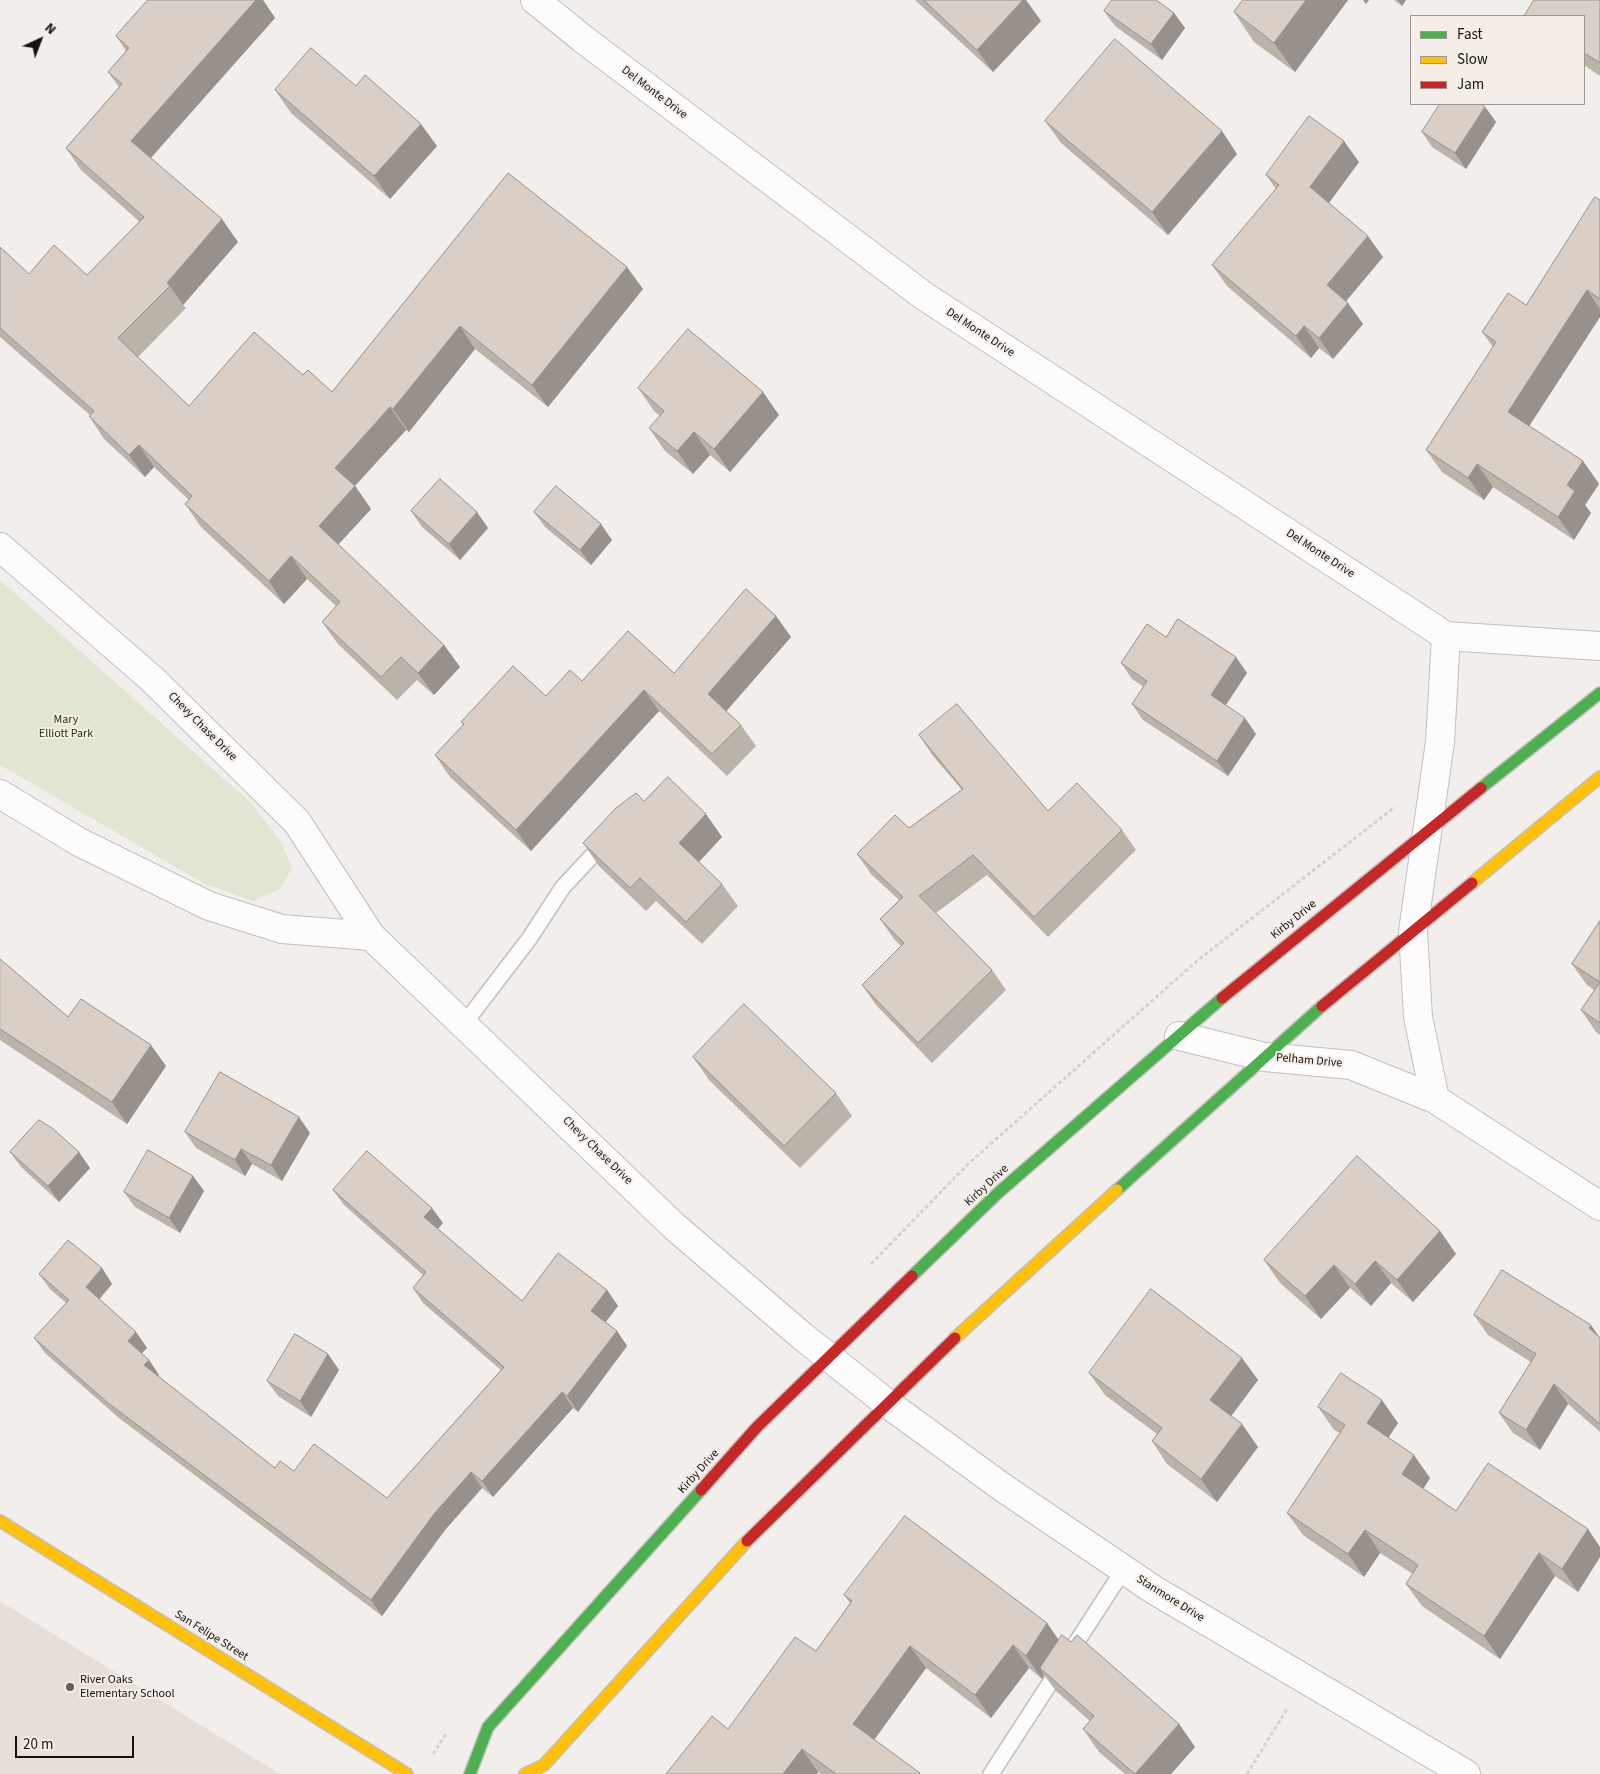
<!DOCTYPE html>
<html>
<head>
<meta charset="utf-8">
<style>
  body { margin:0 }
  #map { position:relative; width:1600px; height:1774px; overflow:hidden; background:#f2eeeb; font-family:"Source Sans 3",sans-serif }
  canvas { display:block }
  .legend { position:absolute; left:1410px; top:15px; width:175px; height:90px; box-sizing:border-box; background:#f5eee8; border:1px solid #9b9692; margin:0; padding:6px 9px; list-style:none; font-size:15px; color:#151311 }
  .legend li { display:flex; align-items:center; gap:10px; height:25px }
  .legend b { width:25px; border:1px solid #9b9692 }
  .north { position:absolute; left:15px; top:15px; width:50px; height:50px; -webkit-text-stroke:4px #f5eee8; paint-order:stroke; rotate:43deg; font-size:14px; font-weight:700; line-height:20px; text-align:center; color:#151311 }
  .north::after { content:''; display:block; margin:auto; width:18px; height:22px; background:#151311; clip-path:polygon(50% 0,100% 100%,50% 72%,0 100%) }
  .scale { position:absolute; left:15px; top:1736px; width:119px; height:22px; box-sizing:border-box; border:2px solid #151311; border-top:0; padding-left:6px; font-size:15px; line-height:18px; white-space:nowrap; color:#151311; -webkit-text-stroke:4px #f5eee8; paint-order:stroke }
</style>
</head>
<body>
<div id="map">
<canvas width="1600" height="1774"></canvas>
<ul class="legend">
<li><b style="height:6px;background:#4caf50"></b>Fast</li>
<li><b style="height:6px;background:#ffc107"></b>Slow</li>
<li><b style="height:6px;background:#c62828"></b>Jam</li>
</ul>
<div class="north">N</div>
<div class="scale">20 m</div>
</div>
<script>
const ctx = document.querySelector('canvas').getContext('2d');
ctx.lineJoin = 'round';
function paint(path, color) {
  ctx.fillStyle = color;
  ctx.fill(path, 'evenodd');
}
function trace(path, color, width, dash) {
  ctx.strokeStyle = color;
  ctx.lineWidth = width;
  ctx.lineCap = dash ? 'butt' : 'round';
  ctx.setLineDash(dash || []);
  ctx.stroke(path);
}
function label(font, color, halo, rows, align = 'center') {
  ctx.font = font + ' "Source Sans 3",sans-serif';
  ctx.lineWidth = 4;
  ctx.setLineDash([]);
  ctx.textBaseline = 'middle';
  ctx.strokeStyle = halo;
  ctx.fillStyle = color;
  for (const [text, x, y, turn = 0] of rows) {
    ctx.save();
    ctx.translate(x, y);
    ctx.rotate((+turn || 0) * Math.PI / 180);
    ctx.textAlign = isNaN(turn) ? turn : align;
    if (halo) ctx.strokeText(text, 0, 0);
    ctx.fillText(text, 0, 0);
    ctx.restore();
  }
}
const built = new Path2D(`
  M0 1601 280 1774H0Z`);
const green = new Path2D(`
  M0 580 249 801 280 840 292 868 280 889 253 901 205 884 0 765Z`);
const path = new Path2D(`
  M871 1264 968 1164 1198 960 1395 807
  M433 1754 446 1734
  M1247 1774 1287 1709`);
const lane = new Path2D(`
  M464 1024 529 939 563 887 605 842
  M991 1774 1124 1569`);
const street = new Path2D(`
  M535 0 583 39 924 296 1446 636 1600 646
  M0 547 152 679 297 822 371 936 675 1227 802 1336 888 1404 1002 1487 1154 1590 1466 1774
  M0 794 79 842 209 906 282 929 371 936
  M1179 1036 1265 1057 1351 1065 1435 1099 1600 1206
  M1435 1099 1418 1017 1413 931 1440 742 1446 636`);
const fast = new Path2D(`
  M1481 788 1600 693
  M1117 1190 1322 1006
  M912 1276 998 1193 1222 998
  M470 1774 488 1727 701 1490`);
const slow = new Path2D(`
  M1472 883 1600 777
  M955 1338 1117 1190
  M0 1521 407 1774
  M525 1774 544 1765 747 1541`);
const jam = new Path2D(`
  M1222 998 1481 788
  M1322 1006 1472 883
  M701 1490 757 1427 912 1276
  M747 1541 955 1338`);
const wall = new Path2D(`
  M148 0H263L275 18 151 158 238 242 183 305 186 308 138 357 189 406 303 375 332 392 508 173 643 289 548 407 475 349 409 432 406 430 355 486 371 509 338 545 444 645 460 667 434 695 417 680 397 700 338 644 322 622 336 606 307 579 284 604 201 527 185 504 189 500 154 467 145 477 104 439 89 416 90 415 0 337V247L29 274 87 275 140 222 81 170 66 148 119 87 108 72 126 51 116 36Z
  M915 0H1026L1041 21 993 72Z
  M1348 0 1295 72 1254 42 1234 12Z
  M1394 0H1406L1402 6Z
  M1600 0V76L1584 65V16H1526L1525 15Z
  M1104 11 1174 13 1185 28 1162 60 1115 26Z
  M356 86 437 146 390 199 291 113 275 90Z
  M1485 107 1496 122 1466 169 1432 147 1422 132Z
  M1045 121 1237 154 1168 235 1061 143Z
  M1359 162 1329 203 1383 257 1346 301 1363 324 1333 359 1319 348 1311 358 1227 286 1212 265 1276 189 1266 175Z
  M1600 200V317L1529 426 1583 461 1599 484 1585 505 1591 513 1574 540 1493 487 1484 500 1442 472 1426 450 1493 347 1482 332 1526 305Z
  M638 388 779 415 730 472 710 455 693 474 665 451 649 428 660 416 654 411Z
  M411 511 488 528 460 560 422 527Z
  M534 512 612 540 591 565 545 527Z
  M776 616 791 637 726 711 741 725 756 746 727 776 659 711 531 851 450 777 435 755 463 725 461 722 546 696 582 681 674 673Z
  M1166 637 1247 673 1225 705 1256 734 1228 776 1143 720 1132 704 1144 687 1132 679 1121 663Z
  M919 735 1048 811 1122 830 1136 850 1048 937 987 875 936 913 992 970 1006 990 932 1063 876 1005 862 985 901 946 894 939 880 919 899 900 871 874 857 854 909 828 962 790 933 756Z
  M644 801 722 837 699 862 722 884 738 906 702 944 656 901 646 911 599 866 583 843Z
  M1600 921V1035L1596 1032 1581 1010 1594 990 1587 985 1572 964Z
  M0 959 68 1017 166 1066 127 1124 0 1040Z
  M693 1057 836 1093 852 1116 800 1168 709 1080Z
  M185 1132 310 1133 282 1181 252 1164 245 1176 196 1148Z
  M10 1152 90 1168 59 1202 21 1167Z
  M193 1176 204 1191 180 1233 135 1207 124 1192Z
  M333 1190 443 1223 438 1229 522 1301 607 1290 618 1306 605 1322 617 1331 627 1346 578 1412 573 1408 493 1497 482 1488 445 1530 382 1616 119 1418 45 1353 34 1338 66 1303 50 1289 39 1274 102 1268 112 1284 99 1299 136 1332 147 1348 141 1354 149 1360 159 1375 158 1377 275 1468 294 1471 387 1498 501 1370 423 1303 413 1288 423 1275 344 1205Z
  M1440 1231 1456 1254 1413 1302 1391 1283 1371 1306 1350 1288 1321 1319 1280 1283 1264 1260Z
  M1474 1315 1599 1336 1600 1338V1432L1568 1404 1540 1450 1513 1433 1499 1413 1531 1362 1488 1335Z
  M328 1354 339 1370 311 1417 278 1396 267 1381Z
  M1242 1358 1258 1380 1231 1416 1258 1447 1217 1502 1167 1464 1152 1441 1157 1434 1105 1395 1089 1373Z
  M1318 1407 1398 1423 1388 1437 1430 1478 1423 1489 1456 1511 1600 1547V1557L1578 1592 1555 1576 1500 1659 1422 1606 1406 1584 1413 1574 1380 1553 1364 1577 1303 1535 1287 1513 1340 1433 1334 1430Z
  M844 1595 1047 1623 1058 1640 1179 1724 1195 1747 1171 1774H1125L1099 1752 1083 1729 1090 1721 1056 1691 1044 1675 1042 1679 1029 1668 991 1718 926 1668 874 1740 920 1774H821L818 1772 817 1774H666L728 1729 816 1651 850 1603Z`);
const shadedWall = new Path2D(`
  M256 0H263L275 18 146 163 131 141Z
  M1023 0H1026L1041 21 993 72 977 50Z
  M1306 0H1348L1295 72 1274 43Z
  M1363 0H1369L1366 4Z
  M1398 0H1406L1402 6Z
  M1174 13 1185 28 1162 60 1151 44Z
  M1485 107 1496 122 1466 169 1455 153Z
  M421 124 437 146 390 199 374 176Z
  M1222 131 1237 154 1168 235 1152 212Z
  M1344 141 1359 162 1325 208 1310 187Z
  M222 219 238 242 183 305 170 286 167 283Z
  M1368 236 1383 257 1342 306 1327 285Z
  M627 267 643 289 548 407 532 385Z
  M1587 290 1600 309V317L1524 434 1508 412Z
  M1348 303 1363 324 1333 359 1319 338Z
  M460 326 475 349 409 432 393 409Z
  M1304 326 1319 348 1311 358 1296 336Z
  M763 392 779 415 730 472 714 449Z
  M390 407 406 430 351 490 335 468Z
  M694 432 710 455 693 474 677 451Z
  M139 445 154 467 145 477 129 455Z
  M1583 461 1599 484 1585 505 1591 513 1574 540 1558 517 1567 485Z
  M1477 464 1493 487 1484 500 1468 478Z
  M355 486 371 509 334 549 319 526Z
  M477 512 488 528 460 560 449 544Z
  M601 524 612 540 591 565 580 550Z
  M291 556 307 579 284 604 269 581Z
  M776 616 791 637 723 715 708 694Z
  M444 645 460 667 434 695 418 673Z
  M1236 657 1247 673 1222 711 1211 695Z
  M644 690 659 711 531 851 516 830Z
  M1245 718 1256 734 1228 776 1217 761Z
  M706 814 722 837 695 866 679 843Z
  M151 1045 166 1066 127 1124 112 1102Z
  M299 1117 310 1133 282 1181 271 1165Z
  M241 1149 252 1164 245 1176 235 1160Z
  M79 1152 90 1168 59 1202 48 1186Z
  M193 1176 204 1191 180 1233 169 1218Z
  M432 1208 443 1223 435 1232 424 1217Z
  M1440 1231 1456 1254 1413 1302 1397 1280Z
  M1375 1261 1391 1283 1371 1306 1355 1284Z
  M1334 1265 1350 1288 1321 1319 1305 1296Z
  M102 1268 112 1284 97 1302 86 1287Z
  M607 1290 618 1306 602 1327 591 1311Z
  M1591 1325 1600 1338 1589 1328Z
  M617 1331 627 1346 578 1412 567 1396Z
  M136 1332 147 1348 138 1357 128 1341Z
  M328 1354 339 1370 311 1417 300 1401Z
  M1242 1358 1258 1380 1226 1423 1210 1400Z
  M149 1360 159 1375 154 1381 144 1365Z
  M1554 1384 1568 1404 1540 1450 1526 1430Z
  M562 1392 573 1408 493 1497 482 1481Z
  M1382 1400 1398 1423 1383 1446 1367 1423Z
  M1242 1424 1258 1447 1217 1502 1201 1479Z
  M1414 1455 1430 1478 1418 1497 1402 1474Z
  M471 1472 482 1488 445 1530 382 1616 371 1600 434 1514Z
  M1588 1529 1600 1547V1557L1578 1592 1562 1569Z
  M1365 1530 1380 1553 1364 1577 1348 1554Z
  M1539 1553 1555 1576 1500 1659 1484 1636Z
  M1047 1623 1063 1646 1040 1668 1044 1675 1042 1679 1026 1656Z
  M1013 1645 1029 1668 991 1718 975 1695Z
  M910 1646 926 1668 869 1747 853 1724Z
  M1179 1724 1195 1747 1171 1774H1135Z
  M802 1749 818 1772 817 1774H783Z`);
const building = new Path2D(`
  M148 0H256L131 141 222 219 167 283 170 286 118 338 189 406 254 332 303 375 308 370 332 392 508 173 627 267 532 385 460 326 393 409 390 407 335 468 355 486 319 526 444 645 418 673 401 657 381 677 322 622 340 602 291 556 269 581 185 504 192 496 139 445 129 455 89 416 94 411 0 328V247L29 274 54 245 87 275 144 217 66 148 122 84 108 72 129 48 116 36Z
  M924 0H1023L977 50Z
  M1112 0H1156L1174 13 1151 44 1104 11Z
  M1243 0H1306L1274 43 1234 12Z
  M1534 0H1600V63L1584 53V16H1527L1525 15Z
  M1115 39 1222 131 1152 212 1045 121Z
  M311 48 356 86 365 75 421 124 374 176 275 90Z
  M1440 104H1481L1485 107 1455 153 1422 132Z
  M1309 116 1344 141 1310 187 1368 236 1327 285 1348 303 1319 338 1304 326 1296 336 1212 265 1279 185 1266 175Z
  M1595 197 1600 200V299L1587 290 1508 412 1583 461 1567 485 1575 491 1558 517 1477 464 1468 478 1426 450 1496 342 1482 332 1508 293 1526 305Z
  M688 329 763 392 714 449 694 432 677 451 649 428 664 411 638 388Z
  M440 479 477 512 449 544 411 511Z
  M556 486 601 524 580 550 534 512Z
  M746 589 776 616 708 694 741 725 712 754 644 690 516 830 435 755 464 724 461 722 513 666 546 696 570 670 582 681 628 631 674 673Z
  M1178 619 1236 657 1211 695 1245 718 1217 761 1132 704 1147 681 1121 663 1147 624 1166 637Z
  M957 704 1048 811 1077 783 1122 830 1034 917 973 855 919 896 992 970 918 1043 862 985 904 943 880 919 903 897 857 854 895 815 909 828 963 789 919 735Z
  M668 777 706 814 679 843 722 884 686 922 640 878 630 888 583 843 616 808 636 793 644 801Z
  M1600 921V1023L1581 1010 1600 982 1572 964Z
  M0 959 68 1017 81 999 151 1045 112 1102 0 1029Z
  M744 1004 836 1093 784 1146 693 1057Z
  M220 1072 299 1117 271 1165 241 1149 235 1160 185 1132Z
  M39 1120 52 1128 79 1152 48 1186 10 1152Z
  M148 1150 193 1176 169 1218 124 1192Z
  M367 1151 432 1208 424 1217 522 1301 558 1253 607 1290 591 1311 617 1331 567 1396 562 1392 482 1481 471 1472 434 1514 371 1600 108 1403 34 1338 69 1300 39 1274 68 1240 102 1268 86 1287 136 1332 128 1341 149 1360 144 1365 275 1468 280 1461 294 1471 314 1444 387 1498 504 1367 413 1288 426 1272 333 1190Z
  M1357 1156 1440 1231 1397 1280 1375 1261 1355 1284 1334 1265 1305 1296 1264 1260Z
  M1502 1270 1591 1325 1589 1328 1600 1338V1424L1554 1384 1526 1430 1499 1413 1536 1354 1474 1315Z
  M1151 1289 1242 1358 1210 1400 1242 1424 1201 1479 1152 1441 1162 1428 1089 1373Z
  M295 1334 328 1354 300 1401 267 1381Z
  M1341 1373 1382 1400 1367 1423 1414 1455 1402 1474 1456 1511 1488 1463 1588 1529 1562 1569 1539 1553 1484 1636 1406 1584 1418 1565 1365 1530 1348 1554 1287 1513 1345 1425 1318 1407Z
  M905 1516 1047 1623 1026 1656 1013 1645 975 1695 910 1646 853 1724 920 1773 919 1774H836L802 1749 783 1774H666L712 1716 728 1729 795 1637 816 1651 852 1601 844 1595Z
  M1062 1635 1071 1642 1077 1635 1179 1724 1135 1774 1083 1729 1094 1716 1040 1668Z`);
const markers = [
  [70,1687,5,"#62605d"]
];
const streetNames = [
  ["Del Monte Drive",654,93,37],
  ["Del Monte Drive",980,333,33],
  ["Del Monte Drive",1320,554,33],
  ["Chevy Chase Drive",202,727,45],
  ["Kirby Drive",1294,920,-39],
  ["Pelham Drive",1309,1061,5],
  ["Chevy Chase Drive",597,1151,44],
  ["Kirby Drive",987,1186,-43],
  ["Kirby Drive",699,1472,-48],
  ["Stanmore Drive",1170,1599,32],
  ["San Felipe Street",211,1636,32]
];
const parkNames = [
  ["Mary",66,720],
  ["Elliott Park",66,734]
];
const poiNames = [
  ["River Oaks",80,1680],
  ["Elementary School",80,1694]
];
paint(built, '#e7dfd7');
paint(green, '#e0e6d1');
trace(lane, '#c2bfbc', 18);
trace(street, '#c2bfbc', 30);
trace(fast, '#c2bfbc', 14);
trace(slow, '#c2bfbc', 14);
trace(jam, '#c2bfbc', 14);
trace(path, '#d3d2d1', 3, [4, 2.5]);
trace(lane, '#fdfcfc', 15);
trace(street, '#fdfcfc', 28);
trace(fast, '#4caf50', 11);
trace(slow, '#ffc107', 11);
trace(jam, '#c62828', 11);
paint(wall, '#bbb2aa');
paint(shadedWall, '#98918b');
paint(building, '#d9cfc6');
trace(building, '#98918b', 1);
for (const [x, y, r, color] of markers) {
  const dot = new Path2D();
  dot.arc(x, y, r, 0, 2 * Math.PI);
  ctx.fillStyle = color;
  ctx.fill(dot);
  trace(dot, '#f5eee8', 2);
}
label('12px', '#151311', '#f5eee8', streetNames);
label('12px', '#293900', '#f5eee8', parkNames);
label('12px', '#151311', '#f5eee8', poiNames, 'left');
</script>
</body>
</html>
